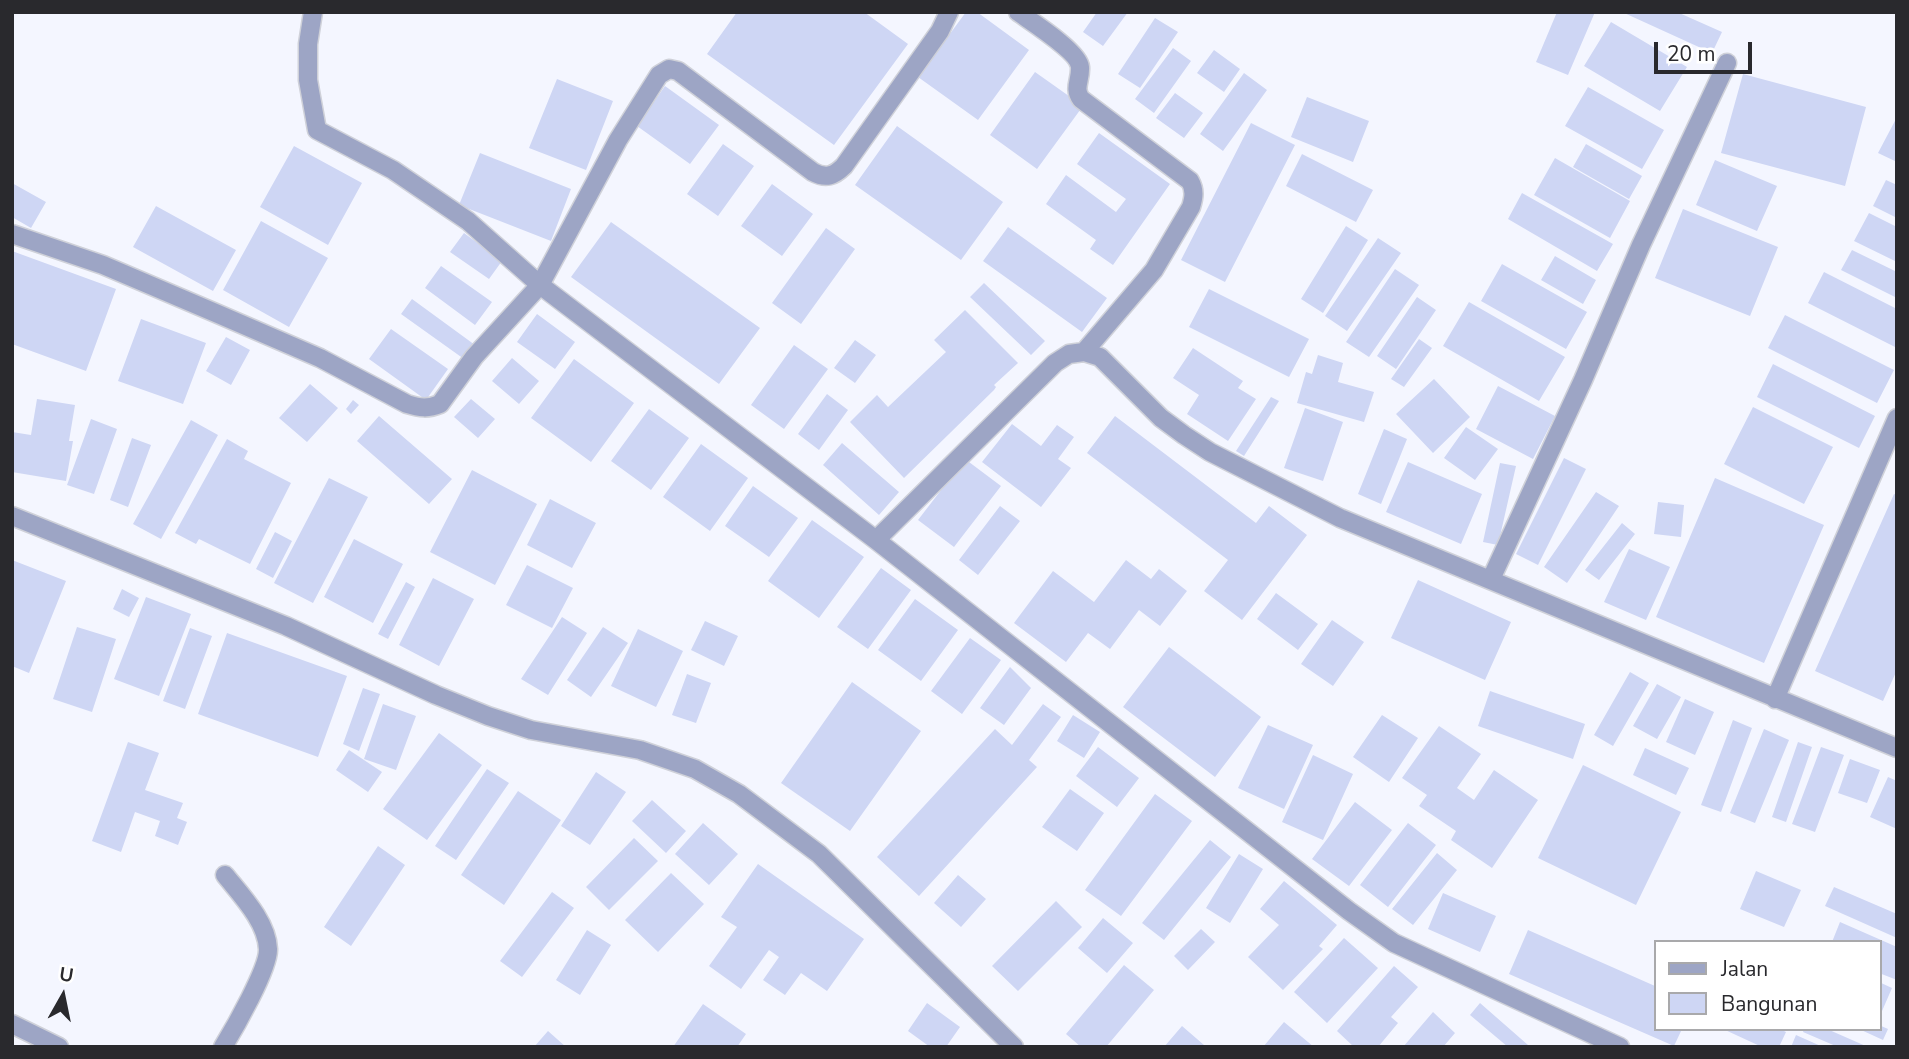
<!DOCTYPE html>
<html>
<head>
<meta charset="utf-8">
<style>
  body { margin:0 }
  #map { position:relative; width:1909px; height:1059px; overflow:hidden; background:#f4f6ff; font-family:"Nunito Sans",sans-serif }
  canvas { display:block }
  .frame { position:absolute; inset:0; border:14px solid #29292d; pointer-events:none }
  .legend { position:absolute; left:1654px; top:940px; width:228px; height:91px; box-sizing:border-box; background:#fff; border:2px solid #a9a9ab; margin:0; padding:9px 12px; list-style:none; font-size:21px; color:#29292d }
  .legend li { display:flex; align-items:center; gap:14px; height:35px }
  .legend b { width:35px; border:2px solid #a9a9ab }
  .north { position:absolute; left:28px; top:961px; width:70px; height:70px; -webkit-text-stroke:5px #fff; paint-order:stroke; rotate:9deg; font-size:19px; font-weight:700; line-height:28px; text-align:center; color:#29292d }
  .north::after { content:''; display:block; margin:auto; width:24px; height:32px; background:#29292d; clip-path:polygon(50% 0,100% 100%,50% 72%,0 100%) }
  .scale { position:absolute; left:1654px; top:42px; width:98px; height:32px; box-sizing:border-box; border:4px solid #29292d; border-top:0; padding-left:9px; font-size:21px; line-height:24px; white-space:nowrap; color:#29292d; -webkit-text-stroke:5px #fff; paint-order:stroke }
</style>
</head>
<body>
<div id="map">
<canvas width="1909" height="1059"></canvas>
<div class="frame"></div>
<ul class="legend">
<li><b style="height:9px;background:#9da5c5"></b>Jalan</li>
<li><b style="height:19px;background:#ced6f4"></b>Bangunan</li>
</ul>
<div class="north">U</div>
<div class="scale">20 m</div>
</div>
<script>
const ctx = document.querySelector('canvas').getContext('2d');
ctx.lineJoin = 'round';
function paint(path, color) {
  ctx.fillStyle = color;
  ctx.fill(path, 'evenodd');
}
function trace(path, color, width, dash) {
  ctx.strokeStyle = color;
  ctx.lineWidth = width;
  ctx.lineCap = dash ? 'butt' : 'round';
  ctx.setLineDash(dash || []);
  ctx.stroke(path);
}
const building = new Path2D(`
  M737 12H864L908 44 834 145 707 54Z
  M966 12H977L1029 50 978 120 918 77Z
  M1097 12H1128L1103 46 1083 32Z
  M1557 12H1595L1568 75 1536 62Z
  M1622 12H1677L1722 32 1712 53Z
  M1155 18 1178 32 1140 88 1118 74Z
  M1611 22 1687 67 1660 111 1584 66Z
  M1173 48 1191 61 1154 113 1135 99Z
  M1214 50 1240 69 1224 92 1197 73Z
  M1035 72 1083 106 1037 169 990 135Z
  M1244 73 1267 90 1223 151 1200 134Z
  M1743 74 1866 107 1845 186 1721 153Z
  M557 79 613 101 586 170 529 148Z
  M665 86 719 125 690 164 637 126Z
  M1588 87 1664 130 1642 169 1565 126Z
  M1175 93 1203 113 1184 138 1156 118Z
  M1307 97 1369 121 1353 162 1291 137Z
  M1897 117V162L1878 153Z
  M1251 123 1295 145 1225 282 1181 260Z
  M897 126 1003 202 961 260 855 185Z
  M1099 133 1170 184 1113 265 1090 249 1096 240 1046 204 1066 175 1116 212 1126 199 1077 164Z
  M723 144 754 166 718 216 687 194Z
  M1586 144 1642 176 1629 199 1573 167Z
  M294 146 362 183 328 245 260 207Z
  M480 153 571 189 551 241 459 205Z
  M1302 154 1373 190 1356 222 1286 186Z
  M1555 158 1630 201 1610 238 1534 195Z
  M1715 160 1777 186 1757 231 1696 205Z
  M1886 180 1897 185V218L1873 206Z
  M12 183 46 202 31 228 12 217Z
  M772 184 813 214 782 256 741 226Z
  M1522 193 1613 244 1597 271 1508 219Z
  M156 206 236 250 213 291 133 247Z
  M1683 209 1778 247 1750 316 1655 278Z
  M1869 213 1897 227V262L1854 241Z
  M261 221 328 258 289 327 223 290Z
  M611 222 760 328 719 384 571 277Z
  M1346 226 1368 240 1323 313 1301 299Z
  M1008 227 1107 298 1082 332 983 261Z
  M826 228 855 249 801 324 772 303Z
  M464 233 502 261 489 279 450 252Z
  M1378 238 1401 253 1347 331 1325 316Z
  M1852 250 1897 272V298L1841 270Z
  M12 251 116 289 86 371 12 344Z
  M1555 256 1596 280 1583 304 1541 280Z
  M1502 264 1587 312 1566 349 1481 301Z
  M441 266 492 302 475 325 425 288Z
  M1395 269 1419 285 1369 357 1346 342Z
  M1824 272 1897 309V348L1808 303Z
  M984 283 1045 341 1031 355 970 297Z
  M1209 289 1309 339 1289 377 1189 327Z
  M1417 297 1436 310 1396 369 1377 356Z
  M412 299 475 345 464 359 401 314Z
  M1469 302 1565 357 1539 401 1443 346Z
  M965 310 1018 363 994 385 996 387 994 390 904 478 850 422 877 395 888 407 946 352 934 340Z
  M537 314 575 342 555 369 517 342Z
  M1785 315 1894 370 1877 403 1768 348Z
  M141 319 206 343 183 404 118 381Z
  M391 329 448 369 426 400 369 359Z
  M226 337 250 350 231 385 206 371Z
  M1419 339 1432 348 1404 387 1391 379Z
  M855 340 876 355 855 383 834 368Z
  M794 345 828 369 784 429 751 405Z
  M1193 348 1243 381 1238 388 1256 399 1228 441 1187 414 1199 395 1173 378Z
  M1318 355 1343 363 1338 382 1374 392 1364 422 1297 403 1306 372 1312 374Z
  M512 358 539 381 519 404 492 381Z
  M574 359 634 403 591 462 531 418Z
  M1773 364 1875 416 1859 448 1757 397Z
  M1434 379 1470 417 1433 453 1396 414Z
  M310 384 338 408 307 442 279 418Z
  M1498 386 1555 416 1533 459 1476 429Z
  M827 394 848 410 819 450 798 434Z
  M1271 397 1279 401 1244 456 1236 451Z
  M37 399 75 405 69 441H73L66 481 12 472V432L31 435Z
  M471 399 495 419 478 438 454 417Z
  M353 400 359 405 351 414 346 409Z
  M1753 407 1833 447 1804 504 1724 464Z
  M1305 408 1343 422 1323 481 1284 468Z
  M649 409 689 438 651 490 611 461Z
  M379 416 452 479 429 504 357 441Z
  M1115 416 1256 523 1269 506 1307 535 1242 620 1204 591 1228 560 1087 453Z
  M91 419 117 429 94 494 67 485Z
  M191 420 218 435 161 539 133 524Z
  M1012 424 1041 446 1057 425 1074 437 1058 459 1071 468 1041 507 982 462Z
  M1466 427 1498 449 1475 480 1444 458Z
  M1384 429 1407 439 1381 504 1358 494Z
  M132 438 151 445 128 507 110 500Z
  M227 439 248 451 244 459 291 483 250 564 199 539 196 544 175 533Z
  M842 443 899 492 879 515 823 465Z
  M701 444 748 478 710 531 663 497Z
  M1564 458 1586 469 1538 565 1516 554Z
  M965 459 1001 486 954 547 918 520Z
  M1408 462 1482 494 1461 544 1386 512Z
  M1500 463 1516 466 1498 545 1483 542Z
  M472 470 537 504 495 585 430 552Z
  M329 478 368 497 313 603 274 583Z
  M1715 478 1824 525 1764 663 1656 617Z
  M753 486 798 518 769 557 725 526Z
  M1596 492 1619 506 1567 583 1544 567Z
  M1894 494 1897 495V670L1883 701 1815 671Z
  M550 499 596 523 572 568 527 545Z
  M1658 502 1684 505 1681 537 1654 534Z
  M1000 506 1020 521 978 575 959 560Z
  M812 520 864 557 819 618 768 581Z
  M1622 523 1635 534 1599 580 1585 570Z
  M275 532 292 541 273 578 256 569Z
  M354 539 403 564 373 623 324 597Z
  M1629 549 1670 567 1646 620 1604 602Z
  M12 560 66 581 29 673 12 666Z
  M1126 560 1151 579 1159 569 1187 591 1160 626 1139 610 1110 649 1088 633 1066 662 1014 623 1053 571 1094 602Z
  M527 565 573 588 552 628 506 605Z
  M881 568 911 590 868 649 837 627Z
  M433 578 474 599 439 666 399 645Z
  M1418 580 1511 622 1485 680 1391 638Z
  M406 582 415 587 388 639 378 634Z
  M122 589 139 598 129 617 113 609Z
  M1276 593 1318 624 1298 650 1257 619Z
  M146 597 191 614 159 696 114 679Z
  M915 599 958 630 921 681 878 650Z
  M562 617 587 633 548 695 521 679Z
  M1332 620 1364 642 1333 686 1301 664Z
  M705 621 738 636 724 666 691 650Z
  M77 627 116 639 92 712 53 699Z
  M603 627 628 643 591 697 567 680Z
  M190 628 212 636 185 709 163 701Z
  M638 629 683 651 656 707 611 686Z
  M227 633 347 676 318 757 198 714Z
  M970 638 1001 660 962 714 931 691Z
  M1169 647 1261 717 1215 777 1123 707Z
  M1010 667 1031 688 1004 725 980 708Z
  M1630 672 1649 683 1613 746 1594 735Z
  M687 674 711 683 696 723 672 715Z
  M852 682 921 731 850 831 781 783Z
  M1657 684 1681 697 1657 739 1633 726Z
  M363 688 380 694 359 751 343 744Z
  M1490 691 1585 724 1573 759 1478 726Z
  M1685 699 1714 712 1695 755 1666 742Z
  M383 704 416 716 396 770 364 759Z
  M1043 704 1061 717 1029 760 1037 767 919 896 877 857 995 729 1012 745Z
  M1073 715 1100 732 1084 758 1057 741Z
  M1382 715 1418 738 1389 782 1353 757Z
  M1733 720 1752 728 1721 812 1701 805Z
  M1268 725 1313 745 1284 809 1238 788Z
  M1439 726 1481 754 1457 788 1474 800 1494 770 1538 800 1492 868 1451 840 1456 831 1419 806 1427 795 1402 778Z
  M1764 729 1789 740 1755 823 1730 813Z
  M439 733 482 765 427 840 383 809Z
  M128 742 159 753 145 790 183 803 177 818 187 822 178 845 155 836 160 821 135 812 121 852 92 841Z
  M1798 742 1812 747 1786 822 1772 817Z
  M1098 747 1139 778 1117 807 1076 776Z
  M1821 747 1844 755 1815 832 1792 824Z
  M1645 748 1689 768 1676 795 1633 775Z
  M349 750 382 772 368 792 336 770Z
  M1313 755 1353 774 1323 840 1282 822Z
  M1850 759 1880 770 1867 803 1838 793Z
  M1583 765 1681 812 1636 905 1538 858Z
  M487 769 509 783 456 860 435 846Z
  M596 772 626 792 590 845 561 826Z
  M1888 777 1897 781V829L1870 817Z
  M1070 789 1104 813 1077 851 1042 827Z
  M518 791 561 820 504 905 461 875Z
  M1155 794 1192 821 1121 916 1085 890Z
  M652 800 686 831 666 853 632 821Z
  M1355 802 1392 830 1349 886 1312 859Z
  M703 823 738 854 709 885 675 854Z
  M1408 823 1436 845 1388 907 1360 885Z
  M634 838 658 861 609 910 586 887Z
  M1210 840 1231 857 1164 940 1142 923Z
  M378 846 405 865 351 946 324 927Z
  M1437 853 1457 870 1413 925 1392 909Z
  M1239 854 1263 869 1230 923 1206 908Z
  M758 864 864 939 827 991 801 973 785 995 763 980 779 957 769 950 741 989 709 966 737 927 721 917Z
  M1756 871 1801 890 1784 927 1740 909Z
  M671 873 704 904 658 952 625 920Z
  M958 875 986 899 961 927 934 903Z
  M1284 881 1337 925 1319 946 1323 949 1283 990 1248 957 1279 925 1260 909Z
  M1834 887 1897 914V938L1825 906Z
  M552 892 574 908 522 977 500 961Z
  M1443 893 1496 916 1480 952 1428 929Z
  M1056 901 1082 927 1018 991 992 966Z
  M1103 918 1133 943 1107 973 1078 948Z
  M1840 922 1897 947V980L1879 973V942H1832Z
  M1201 929 1215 942 1188 970 1174 956Z
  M587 930 611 945 580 995 556 980Z
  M1528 930 1655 986V1029H1682L1674 1046 1509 974Z
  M1344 938 1378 968 1327 1023 1294 992Z
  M1124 965 1154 990 1106 1047H1081L1066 1034Z
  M1394 966 1418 987 1391 1017 1398 1023 1378 1047H1354L1337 1031Z
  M1879 982 1892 988 1879 1018Z
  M927 1003 960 1027 946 1047H930L908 1031Z
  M1480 1003 1528 1045 1526 1047H1508L1470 1015Z
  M703 1004 746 1034 737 1047H673Z
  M1433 1012 1455 1033 1443 1047H1403Z
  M1284 1022 1314 1047H1263Z
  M1879 1025 1888 1029 1883 1040 1859 1029H1879Z
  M1182 1026 1204 1045 1202 1047H1164Z
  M1723 1029H1780L1786 1032 1779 1047H1762Z
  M1804 1029H1827L1868 1047H1838L1803 1032Z
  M548 1031 566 1047H534Z
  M1796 1035 1823 1047H1791Z`);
const service = new Path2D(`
  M223 1047C234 1029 269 968 268 949 267 922 241 895 225 875`);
const minor = new Path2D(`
  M313 12 308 44V80L317 130 393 170 468 221 540 285 876 540 1349 911 1394 943 1620 1047
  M1018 12C1032 22 1079 52 1080 67 1081 80 1073 88 1081 99L1190 181C1195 190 1194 197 1191 207L1154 270 1084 352
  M12 234 103 265 218 314 320 358 407 404C420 408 428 409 440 404L474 357 540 285 618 140 659 75 669 69 678 71 813 172C826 179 834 176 844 166L940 31 949 12
  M12 516 286 626 436 695 488 716 531 730 640 750 695 769 739 794 819 854 1014 1047
  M876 540 1055 363 1069 354 1084 352 1100 357 1161 418 1184 435 1210 452 1340 518 1897 748
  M1491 579 1583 380 1641 245 1727 63
  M1775 699 1897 418
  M12 1024 59 1047`);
paint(building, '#ced6f4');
trace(service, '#cfd1d9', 21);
trace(minor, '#cfd1d9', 21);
trace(service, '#9da5c5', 18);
trace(minor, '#9da5c5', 18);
</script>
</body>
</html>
